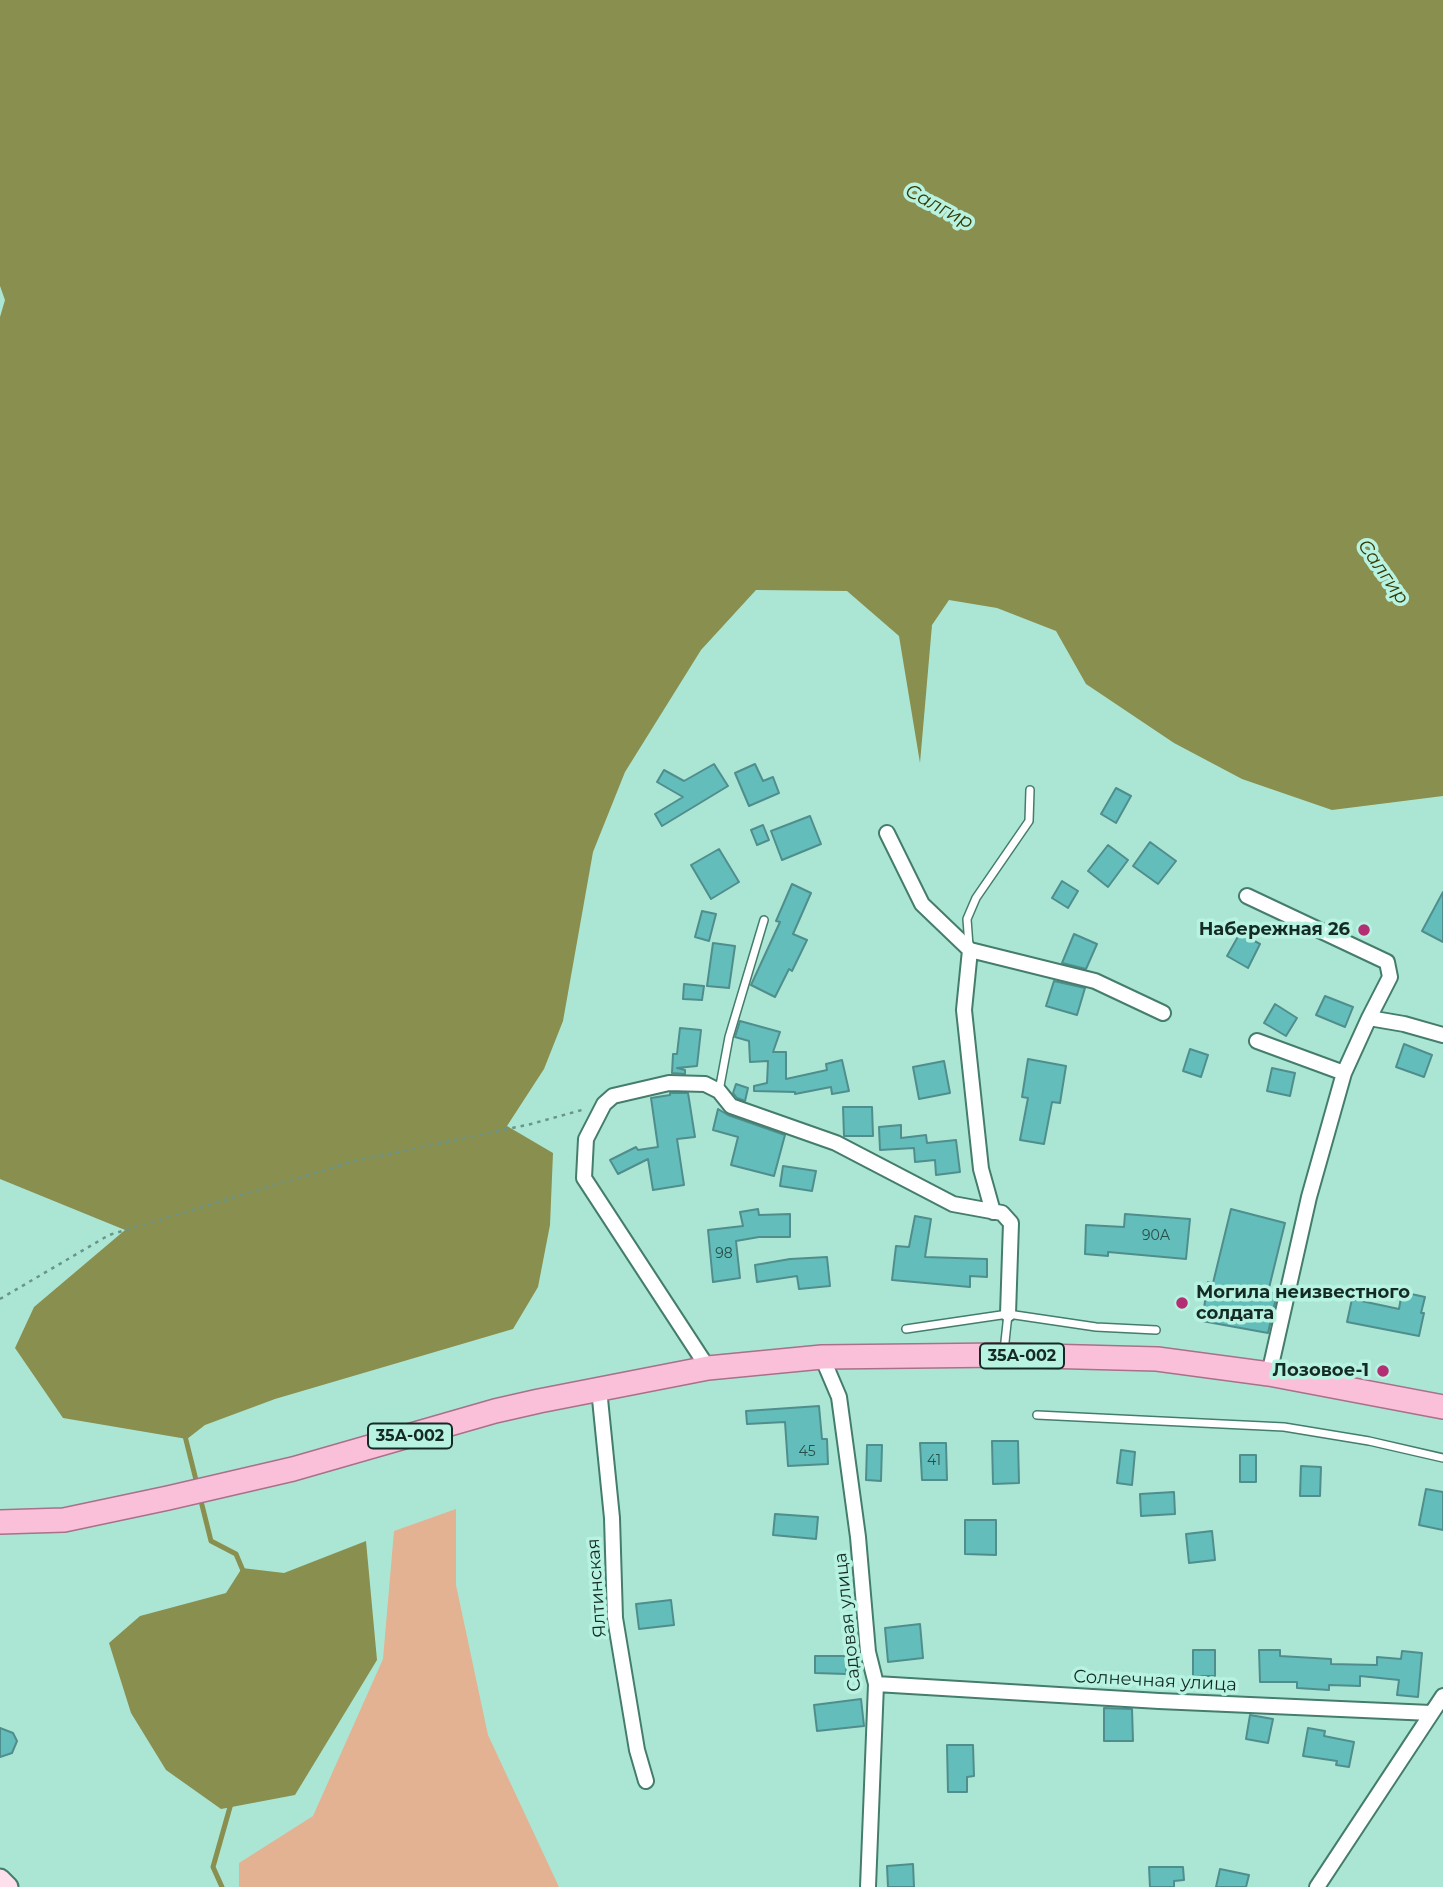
<!DOCTYPE html>
<html>
<head>
<meta charset="utf-8">
<style>
  body { margin:0 }
  canvas { display:block; background:#abe6d4 }
</style>
</head>
<body>
<canvas width="1443" height="1887"></canvas>
<script>
const ctx = document.querySelector('canvas').getContext('2d');
ctx.lineJoin = 'round';
function paint(path, color) {
  ctx.fillStyle = color;
  ctx.fill(path, 'evenodd');
}
function trace(path, color, width, dash) {
  ctx.strokeStyle = color;
  ctx.lineWidth = width;
  ctx.lineCap = dash ? 'butt' : 'round';
  ctx.setLineDash(dash || []);
  ctx.stroke(path);
}
function label(font, color, halo, rows, align = 'center') {
  ctx.font = font + ' Montserrat,sans-serif';
  ctx.lineWidth = 7;
  ctx.setLineDash([]);
  ctx.textBaseline = 'middle';
  ctx.strokeStyle = halo;
  ctx.fillStyle = color;
  for (const [text, x, y, turn = 0] of rows) {
    ctx.save();
    ctx.translate(x, y);
    ctx.rotate((+turn || 0) * Math.PI / 180);
    ctx.textAlign = isNaN(turn) ? turn : align;
    if (halo) ctx.strokeText(text, 0, 0);
    ctx.fillText(text, 0, 0);
    ctx.restore();
  }
}
const green = new Path2D(`
  M456 1509V1585L488 1735 559 1887H239V1863L313 1816 383 1659 394 1531Z`);
const water = new Path2D(`
  M0 0H1443V796L1332 810 1242 779 1174 743 1086 684 1056 631 997 608 949 600 932 625 920 763 899 636 847 591 756 590 701 650 625 772 593 852 563 1021 544 1069 507 1126 553 1153 550 1225 538 1287 513 1329 275 1399 205 1425 187 1439 63 1418 15 1348 34 1307 125 1230 0 1179V317L5 300 0 286Z
  M366 1541 377 1660 295 1795 221 1809 166 1770 131 1713 109 1643 140 1616 226 1593 242 1568 284 1573Z`);
const stream = new Path2D(`
  M184 1432 197 1484
  M200 1497 211 1541 236 1554 244 1573
  M222 1887 213 1867 232 1800`);
const building = new Path2D(`
  M714 764 728 786 662 826 655 814 683 797 657 782 664 770 684 781Z
  M755 764 763 781 773 777 779 793 749 806 735 773Z
  M1116 788 1131 796 1116 823 1101 814Z
  M810 816 821 844 782 860 771 831Z
  M763 825 769 840 757 845 751 830Z
  M1150 842 1176 861 1158 884 1133 866Z
  M1108 845 1128 860 1108 887 1088 871Z
  M719 849 739 882 711 899 691 865Z
  M1062 881 1078 891 1068 908 1052 898Z
  M792 884 811 893 793 934 807 940 792 971 789 969 775 997 751 985 780 922 776 921Z
  M1443 892V942L1422 931Z
  M702 911 716 914 709 941 695 937Z
  M1240 933 1260 944 1248 968 1227 956Z
  M1074 934 1097 944 1086 969 1062 963Z
  M713 943 735 946 729 988 707 986Z
  M1054 981 1085 988 1077 1015 1046 1006Z
  M684 984 704 986 702 1000 683 999Z
  M1325 996 1353 1007 1345 1027 1316 1015Z
  M1275 1004 1297 1018 1286 1036 1264 1023Z
  M740 1021 780 1032 773 1052H786V1079L827 1070 826 1064 842 1060 849 1091 832 1094 831 1087 795 1094V1092L754 1091V1086L767 1083 768 1061 750 1062 749 1041 735 1037Z
  M680 1028 701 1030 697 1066 677 1068 685 1070V1074L672 1073 673 1054H677Z
  M1404 1044 1432 1055 1424 1077 1396 1067Z
  M1190 1049 1208 1055 1201 1077 1183 1071Z
  M1028 1059 1066 1066 1060 1103 1052 1102 1044 1144 1020 1140 1028 1098 1022 1097Z
  M944 1061 950 1093 919 1099 913 1067Z
  M1272 1068 1295 1073 1290 1096 1267 1091Z
  M736 1084 748 1088 745 1101 737 1098 733 1093Z
  M670 1093H688L695 1137 677 1139 684 1185 653 1190 648 1159 618 1174 610 1160 636 1147 638 1150 658 1147 651 1098 670 1095Z
  M843 1107H872L873 1136H844Z
  M718 1109 728 1115 785 1135 774 1176 731 1165 738 1137 713 1130Z
  M901 1125V1138L926 1135 927 1143 956 1140 960 1172 936 1175 935 1160 915 1162 914 1148 880 1150 879 1127Z
  M783 1166 816 1171 812 1191 780 1186Z
  M758 1209 759 1215 790 1214V1237H759L736 1241 740 1278 713 1282 708 1230 743 1226 740 1212Z
  M1231 1209 1285 1223 1268 1292 1277 1294 1268 1333 1202 1321 1208 1282 1213 1283Z
  M1125 1214 1190 1219 1186 1259 1108 1252V1256L1085 1254 1086 1225 1124 1227Z
  M915 1216 931 1219 925 1257 987 1259V1277L970 1276V1287L892 1280 896 1246 909 1247Z
  M827 1257 830 1286 799 1289 797 1276 757 1282 755 1265 790 1259Z
  M1402 1292 1425 1297 1421 1313H1424L1419 1336 1347 1322 1352 1299 1399 1309Z
  M819 1406 822 1439H827L828 1464 788 1466 785 1422 747 1424 746 1411Z
  M992 1441H1018L1019 1483 993 1484Z
  M920 1443H946L947 1480H922Z
  M867 1445H882L881 1481 866 1480Z
  M1121 1450 1135 1452 1132 1485 1117 1483Z
  M1240 1455H1256V1482H1240Z
  M1301 1466 1321 1467 1320 1496H1300Z
  M1426 1489 1443 1492V1530L1419 1525Z
  M1174 1492 1175 1514 1141 1516 1140 1494Z
  M775 1514 818 1517 816 1539 773 1535Z
  M965 1520H996V1555L965 1554Z
  M1212 1531 1215 1560 1189 1563 1186 1534Z
  M671 1600 674 1625 639 1629 636 1604Z
  M920 1624 923 1658 888 1662 885 1628Z
  M1193 1650H1215V1676H1193Z
  M1259 1650H1280V1656L1331 1659V1664L1377 1665V1657L1401 1659 1402 1651 1422 1653 1418 1697 1397 1695 1399 1680 1360 1676V1686L1329 1685V1690L1297 1688V1682H1260Z
  M815 1656H847L846 1674 815 1673Z
  M861 1699 864 1726 817 1731 814 1705Z
  M1104 1708 1132 1709 1133 1741H1104Z
  M1250 1715 1273 1719 1268 1743 1246 1739Z
  M0 1728 13 1733 17 1741 12 1753 0 1757Z
  M1308 1728 1325 1731 1324 1736 1354 1742 1349 1767 1336 1765 1337 1761 1303 1756Z
  M947 1745H973L974 1776 967 1777V1792H948Z
  M913 1864 914 1887H888L887 1866Z
  M1149 1867H1183L1184 1880 1174 1881V1887H1150Z
  M1220 1869 1249 1875 1246 1887H1216Z`);
const path = new Path2D(`
  M0 1299 109 1235 351 1162 531 1124 582 1110`);
const service = new Path2D(`
  M969 946 967 919 976 898 1029 821 1030 790
  M719 1091 729 1037 764 920
  M906 1329 1008 1314 1096 1327 1156 1330
  M1004 1351 1008 1314
  M1037 1415 1284 1427 1369 1441 1443 1458`);
const minor = new Path2D(`
  M887 833 922 904 970 950 1095 981 1163 1013
  M1247 896 1387 962 1390 977 1369 1018 1404 1024 1443 1035
  M970 950 964 1010 981 1169 993 1212
  M1257 1041 1344 1073
  M822 1357 839 1397 858 1537 868 1652 876 1684 868 1887
  M708 1368 584 1178 586 1139 604 1104 613 1096 669 1083 705 1084 719 1091 731 1106 836 1143 953 1204 1002 1213 1011 1223 1008 1314
  M1269 1374 1309 1197 1344 1073 1369 1018
  M599 1389 612 1518 615 1618 637 1750 646 1781
  M876 1684 1159 1701 1431 1713
  M1317 1887 1443 1696`);
const secondary = new Path2D(`
  M0 1879 8 1887`);
const primary = new Path2D(`
  M0 1522 64 1520 168 1498 293 1469 495 1411 539 1401 708 1368 822 1357 1004 1355 1157 1359 1269 1374 1443 1407`);
const markers = [
  [1364,930,7,"#b42e73"],
  [1182,1303,7,"#b42e73"],
  [1383,1371,7,"#b42e73"]
];
const numberNames = [
  ["90А",1156,1236],
  ["98",724,1254],
  ["45",807,1452],
  ["41",934,1461]
];
const shields = [
  [1022,1356,84],
  [410,1436,84]
];
const shieldNames = [
  ["35А-002",1022,1356],
  ["35А-002",410,1436]
];
const poiNames = [
  ["Набережная 26",1350,930],
  ["Могила неизвестного",1196,1293,"left"],
  ["солдата",1196,1314,"left"],
  ["Лозовое-1",1369,1371]
];
const streetNames = [
  ["Ялтинская",597,1588,-94],
  ["Садовая улица",848,1622,-96],
  ["Солнечная улица",1155,1681,3]
];
const waterNames = [
  ["Салгир",939,207,28],
  ["Салгир",1383,572,55]
];
paint(green, '#e2b293');
paint(water, '#898f4f');
trace(stream, '#898f4f', 5);
paint(building, '#62bdbb');
trace(building, '#508e8d', 2);
trace(service, '#457d6d', 10);
trace(minor, '#457d6d', 18);
trace(secondary, '#457d6d', 23);
trace(primary, '#a87189', 26);
trace(path, '#699487', 2.5, [3.5, 5]);
trace(service, '#fff', 7);
trace(minor, '#fff', 14);
trace(secondary, '#fde0ec', 19);
trace(primary, '#fbc0d9', 23);
for (const [x, y, r, color] of markers) {
  const dot = new Path2D();
  dot.arc(x, y, r, 0, 2 * Math.PI);
  ctx.fillStyle = color;
  ctx.fill(dot);
  trace(dot, '#b8f3e1', 2.5);
}
label('14px', '#28504a', null, numberNames);
for (const [x, y, w] of shields) {
  const box = new Path2D();
  box.roundRect(x - w / 2, y - 12.5, w, 25, 5);
  ctx.fillStyle = '#b8f3e1';
  ctx.fill(box);
  trace(box, '#142b25', 2);
}
label('bold 16px', '#142b25', null, shieldNames);
label('bold 18px', '#142b25', '#b8f3e1', poiNames, 'right');
label('18px', '#142b25', '#b8f3e1', streetNames);
label('italic 19px', '#363a05', '#b8f3e1', waterNames);
</script>
</body>
</html>
